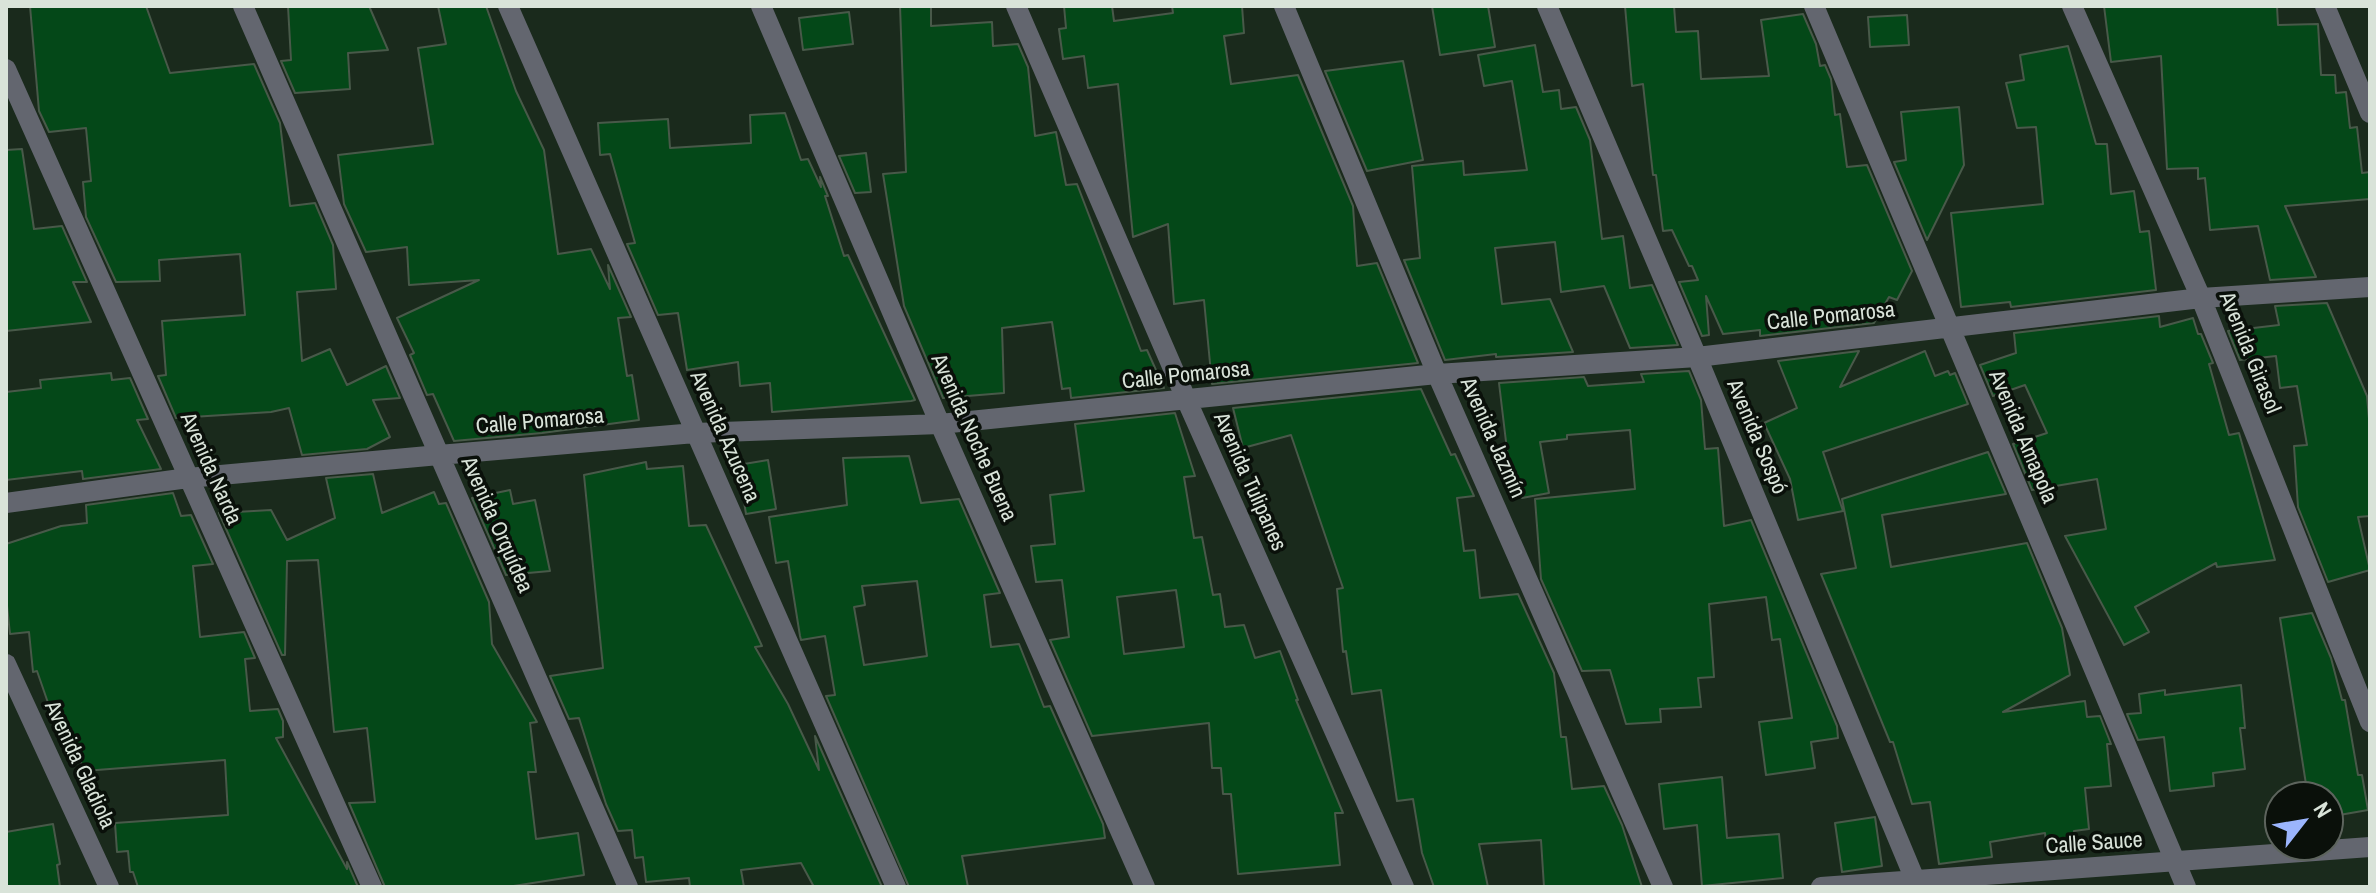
<!DOCTYPE html>
<html>
<head>
<meta charset="utf-8">
<style>
  body { margin:0 }
  #map { position:relative; width:2376px; height:893px; overflow:hidden; background:#1a2a1c; font-family:"Archivo Narrow",sans-serif }
  canvas { display:block }
  .frame { position:absolute; inset:0; border:8px solid #d9e3d9; pointer-events:none }
  .north { position:absolute; left:2264px; top:781px; width:80px; height:80px; box-sizing:border-box; background:#0a100a; border:2px solid #5d645d; border-radius:50%; rotate:59deg; font-size:22px; font-weight:700; line-height:32px; text-align:center; color:#d9e3d9 }
  .north::after { content:''; display:block; margin:auto; width:28px; height:36px; background:#9bb5fd; clip-path:polygon(50% 0,100% 100%,50% 72%,0 100%) }
</style>
</head>
<body>
<div id="map">
<canvas width="2376" height="893"></canvas>
<div class="frame"></div>
<div class="north">N</div>
</div>
<script>
const ctx = document.querySelector('canvas').getContext('2d');
ctx.lineJoin = 'round';
function paint(path, color) {
  ctx.fillStyle = color;
  ctx.fill(path, 'evenodd');
}
function trace(path, color, width, dash) {
  ctx.strokeStyle = color;
  ctx.lineWidth = width;
  ctx.lineCap = dash ? 'butt' : 'round';
  ctx.setLineDash(dash || []);
  ctx.stroke(path);
}
function label(font, color, halo, rows, align = 'center') {
  ctx.font = font + ' "Archivo Narrow",sans-serif';
  ctx.lineWidth = 7;
  ctx.setLineDash([]);
  ctx.textBaseline = 'middle';
  ctx.strokeStyle = halo;
  ctx.fillStyle = color;
  for (const [text, x, y, turn = 0] of rows) {
    ctx.save();
    ctx.translate(x, y);
    ctx.rotate((+turn || 0) * Math.PI / 180);
    ctx.textAlign = isNaN(turn) ? turn : align;
    if (halo) ctx.strokeText(text, 0, 0);
    ctx.fillText(text, 0, 0);
    ctx.restore();
  }
}
const building = new Path2D(`
  M30 6H146L170 73 254 64 280 123 290 206 315 203 333 245 336 289 297 292 302 361 330 349 347 385 386 366 400 398 373 400 390 437 367 449 302 455 289 408 271 412 176 418 158 376 166 375 162 321 245 315 240 254 159 260 160 281 116 282 86 217 83 182 91 181 86 128 49 132 39 111Z
  M288 6H369L388 50 348 53 350 89 295 93 281 61 291 60Z
  M438 6H486L516 91 544 150 558 254 591 249 610 289 608 265 631 317 618 318 627 376 632 375 639 420 542 433 454 441 433 394 427 395 410 355 414 353 397 318 479 280 409 285 407 247 366 252 344 204 338 155 433 144 418 48 446 44Z
  M900 6H931V26L992 22 993 46 1018 44 1028 67 1035 136 1056 132 1066 185 1077 184 1141 351 1147 350 1164 388 1071 398 1070 388 1062 389 1052 322 1002 328 1004 393 943 398 904 306 883 174 906 172Z
  M1064 6H1112L1114 21 1173 13 1172 6H1242L1244 33 1224 36 1231 84 1298 75 1353 206 1357 266 1377 263 1418 363 1212 384 1204 300 1174 304 1168 224 1133 237 1118 84 1088 88 1084 56 1063 59 1059 29 1066 28Z
  M1432 6H1488L1495 47 1440 55Z
  M1625 6H1674L1676 32 1698 31 1701 79 1769 76 1761 20 1803 14 1816 44 1820 66 1825 65 1831 79 1835 115 1840 114 1847 167 1867 165 1912 271 1897 300 1889 297 1874 323 1760 336V330L1723 334 1706 296 1709 335 1702 336 1679 282 1698 280 1692 266H1689L1672 230 1663 231 1656 175H1653L1643 84 1632 86Z
  M2104 6H2277L2278 25 2318 24 2321 75H2335L2336 93 2346 92 2350 128 2357 127 2362 173 2370 172V199L2285 206 2316 277 2270 280 2258 226 2210 230 2205 178 2198 179V168L2167 169 2161 56 2111 62Z
  M849 12 853 44 803 50 799 18Z
  M1907 15 1909 45 1870 47 1868 17Z
  M1535 45 1543 92 1559 90 1561 109 1576 107 1590 140 1602 239 1623 236 1630 288 1652 285 1678 345 1630 348 1604 286 1561 292 1555 242 1495 248 1502 304 1550 299 1573 352 1496 357V354L1445 360 1404 260 1420 258 1412 166 1463 161 1464 175 1527 170 1512 81 1484 86 1478 55Z
  M2068 46 2096 144H2107L2111 194 2134 191 2140 232 2149 231 2156 290 2011 307 2010 302 1961 307 1951 213 2043 204 2036 127 2017 128 2006 83 2024 80 2020 55Z
  M1403 61 1423 160 1367 171 1325 71Z
  M1959 107 1964 165 1927 240 1894 162 1906 160 1901 112Z
  M785 113 801 160 808 159 821 187 820 177 828 196H825L844 256 848 255 915 400 911 401 772 412 770 383 740 386 738 362 687 370 678 313 658 315 627 244 635 243 610 154 600 155 598 123 668 119 670 148 751 143 750 115Z
  M22 149 34 229 62 226 87 282H73L91 322 6 331V150Z
  M866 153 871 192 855 193 839 156Z
  M2327 303 2367 396 2370 430V516L2358 517 2370 570 2328 582 2298 507 2294 446 2307 445 2297 386 2280 388 2276 356 2240 360 2228 331 2279 325 2275 306Z
  M2159 316 2160 327 2193 318 2198 334H2201L2213 363 2209 364 2229 435 2239 433 2275 560 2217 567 2216 563 2135 607 2149 632 2124 645 2065 536 2106 529 2097 479 2032 490 2013 444 2047 433 2025 385 1993 396 1980 365 2016 353 2014 333Z
  M1859 351 1840 387 1925 351 1935 376 1948 371 1950 375 1955 373 1968 404 1823 452 1843 511 1798 520 1790 479 1764 423 1797 408 1778 361Z
  M1689 371 1701 400 1705 449 1718 448 1724 526 1751 520 1837 726 1838 738 1811 742 1815 768 1766 775 1759 722 1792 718 1780 639 1772 640 1766 597 1709 604 1714 677 1698 678 1701 707 1660 709 1661 722 1626 724 1610 670 1582 671 1541 579 1535 499 1635 489 1630 430 1567 435V439L1540 442 1549 493 1522 498 1521 491 1512 492 1499 383 1584 377 1588 386 1644 382 1641 374Z
  M111 373 112 380 130 378 148 419 137 420 161 469 83 479 82 471 6 480V392L41 388 40 380Z
  M1421 389 1451 455 1455 454 1474 496 1457 498 1464 551 1475 550 1480 598 1518 594 1554 673 1561 737H1566L1572 789 1604 786 1622 825 1642 887H1544L1541 840 1479 844 1488 887H1434L1422 853 1413 799 1397 801 1381 690 1352 694 1346 651 1343 652 1337 589 1343 588 1291 435 1243 448 1233 408Z
  M1175 413 1195 476 1184 477 1194 538 1202 537 1213 595 1220 594 1225 627 1244 625 1255 658 1280 651 1298 700H1296L1343 813H1335L1340 865 1238 874 1231 794H1223L1221 768H1212L1209 723 1092 736 1050 640 1069 637 1062 580 1036 582 1031 546 1055 544 1050 495 1084 491 1075 424ZM1176 590 1184 647 1124 654 1117 597Z
  M1988 452 2006 494 1882 515 1891 567 2027 543 2062 628 2070 675 2003 712 2085 701 2087 717 2100 716 2111 744H2107L2111 786 2085 788 2089 829 2074 831 2075 850 2047 852 2045 833 1990 842 1992 857 1939 864 1930 802 1912 804 1893 742H1890L1821 574 1856 568 1842 499Z
  M909 456 921 503 959 499 1000 593 984 595 991 647 1019 644 1044 707 1050 706 1103 824 1105 838 962 856 968 887H909L826 696 835 695 825 636 801 640 800 636 788 561 776 563 769 517 847 505 843 458ZM917 581 927 656 864 665 854 607 865 605 862 586Z
  M768 460 776 509 746 514 738 465Z
  M646 462 647 469 683 466 689 526 706 525 762 646 755 647 788 704 819 770 815 736 882 887H814L801 863 741 870 744 887H690L689 878 646 882 643 857 635 858 632 830 618 831 606 804 579 718 569 719 550 676 603 668 584 475Z
  M373 474 382 513 434 492 439 504 446 503 489 602 492 644 537 722 530 723 536 772H528L536 839 578 833 584 875 507 887H385L349 803 375 802 367 728 334 732 318 560 287 561 285 655H282L219 513 271 510 287 540 335 518 326 478Z
  M510 490 513 504 535 500 550 571 506 575 472 498Z
  M173 493 181 516 191 515 213 564 193 566 200 637 244 632 255 658 245 659 250 711 278 709 283 721V737L276 738 347 869V862L358 887H138L133 872H130L128 851 117 852 115 823 228 815 225 760 84 771 67 722 55 723 37 671 33 672 29 632 10 634 6 596V544L61 526 87 523 86 505Z
  M2312 613 2331 658 2342 700H2345L2358 775H2362L2368 810 2328 817V797H2308L2280 618Z
  M2241 685 2245 728H2240L2245 769 2213 773 2214 786 2170 791 2164 737 2138 740 2127 714 2141 713 2139 694 2165 690V695Z
  M1722 777 1727 838 1779 834 1783 878 1702 886 1697 825 1664 829 1659 784Z
  M1875 817 1882 866 1842 872 1835 823Z
  M53 824 60 864 57 865 60 887H6V832Z`);
const street = new Path2D(`
  M243 6 628 887
  M508 6 896 887
  M761 6 940 424 1145 887
  M1016 6 1187 401 1404 887
  M1284 6 1437 374 1663 887
  M1547 6 1697 357 1918 887
  M1814 6 2186 887
  M2072 6 2201 298 2370 722
  M2325 6 2370 113
  M6 69 372 887
  M6 503 188 478 439 455 695 433 940 424 1437 374 1697 357 2201 298 2370 287
  M6 664 109 887
  M1821 887 2370 847`);
const streetNames = [
  ["Calle Pomarosa",1831,317,-6],
  ["Avenida Girasol",2249,353,68],
  ["Calle Pomarosa",1186,376,-6],
  ["Calle Pomarosa",540,422,-5],
  ["Avenida Azucena",724,437,66],
  ["Avenida Sospó",1756,437,67],
  ["Avenida Amapola",2022,437,67],
  ["Avenida Noche Buena",973,438,66],
  ["Avenida Jazmín",1492,438,66],
  ["Avenida Narda",210,469,66],
  ["Avenida Tulipanes",1249,482,66],
  ["Avenida Orquídea",496,525,66],
  ["Avenida Gladiola",79,765,65],
  ["Calle Sauce",2094,844,-4]
];
paint(building, '#044818');
trace(building, '#485949', 2);
trace(street, '#63666f', 20);
label('22px', '#d9e3d9', '#0a100a', streetNames);
</script>
</body>
</html>
